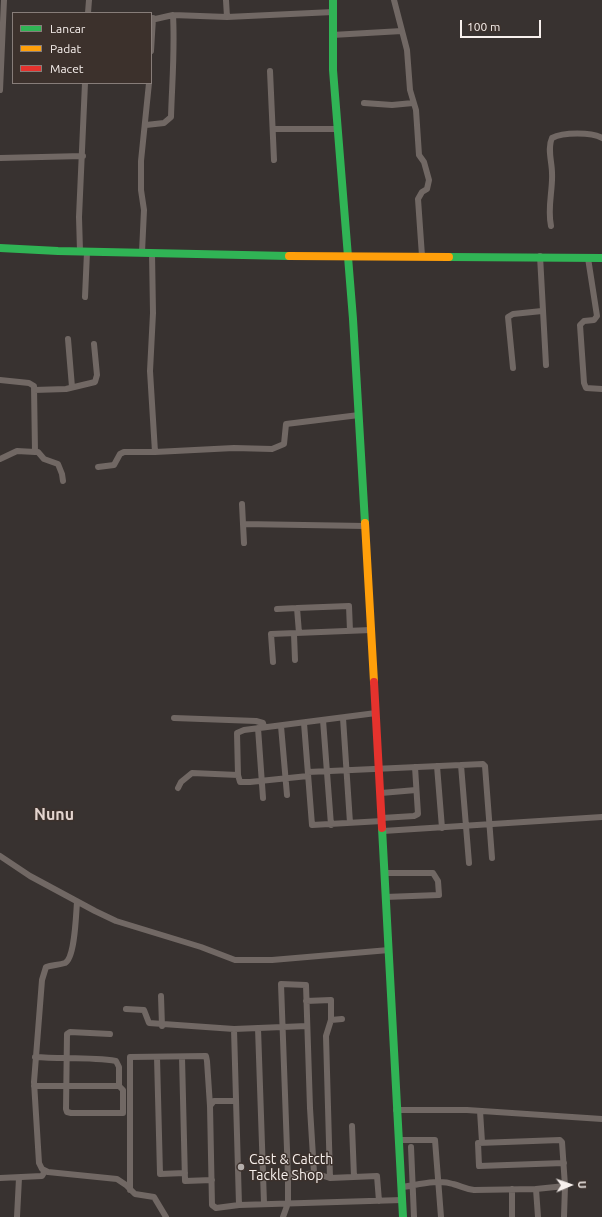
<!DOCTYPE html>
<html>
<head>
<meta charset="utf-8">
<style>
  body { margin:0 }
  #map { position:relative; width:602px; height:1217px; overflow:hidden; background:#383230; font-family:Ubuntu,sans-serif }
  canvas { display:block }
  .legend { position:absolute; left:12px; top:12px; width:140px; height:72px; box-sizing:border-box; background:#3c312c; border:1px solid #877d79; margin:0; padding:5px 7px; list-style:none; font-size:12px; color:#f7f0ed }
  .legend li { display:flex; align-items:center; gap:8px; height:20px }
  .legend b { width:20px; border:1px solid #877d79 }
  .north { position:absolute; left:550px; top:1165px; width:40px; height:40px; -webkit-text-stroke:3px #3c312c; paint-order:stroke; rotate:88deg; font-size:11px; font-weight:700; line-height:16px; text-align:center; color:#f7f0ed }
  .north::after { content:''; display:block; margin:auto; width:14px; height:18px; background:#f7f0ed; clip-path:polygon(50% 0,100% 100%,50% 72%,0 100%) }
  .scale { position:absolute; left:460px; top:20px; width:81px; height:18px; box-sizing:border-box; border:2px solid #f7f0ed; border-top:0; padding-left:5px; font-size:12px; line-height:14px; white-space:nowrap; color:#f7f0ed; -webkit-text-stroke:3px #3c312c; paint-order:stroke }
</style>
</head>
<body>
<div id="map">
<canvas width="602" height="1217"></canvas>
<ul class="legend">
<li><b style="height:5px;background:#30b455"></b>Lancar</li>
<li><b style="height:5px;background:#ff9f0a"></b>Padat</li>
<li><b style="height:5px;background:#e5322d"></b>Macet</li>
</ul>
<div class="north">U</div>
<div class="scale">100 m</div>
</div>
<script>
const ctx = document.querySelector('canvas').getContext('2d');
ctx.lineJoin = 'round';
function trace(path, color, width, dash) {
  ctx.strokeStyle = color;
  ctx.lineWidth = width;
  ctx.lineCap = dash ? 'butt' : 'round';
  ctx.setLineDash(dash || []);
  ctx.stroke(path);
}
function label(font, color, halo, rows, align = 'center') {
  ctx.font = font + ' Ubuntu,sans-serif';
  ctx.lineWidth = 3;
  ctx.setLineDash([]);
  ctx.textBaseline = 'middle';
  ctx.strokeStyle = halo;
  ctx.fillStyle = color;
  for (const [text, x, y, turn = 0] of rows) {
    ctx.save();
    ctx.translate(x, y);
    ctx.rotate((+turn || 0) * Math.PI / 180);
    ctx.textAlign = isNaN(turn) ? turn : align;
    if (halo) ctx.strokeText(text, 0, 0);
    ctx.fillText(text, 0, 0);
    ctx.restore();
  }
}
const street = new Path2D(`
  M226 0 227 17
  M394 0 407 50 410 90 416 110 419 155 424 162 429 180 427 189 422 192 418 199 422 256
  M88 13 89 0
  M151 20 173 15 227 17 333 12
  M332 35 402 31
  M151 51 153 18
  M270 71 274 160
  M0 90 4 0
  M364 103 392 105 413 103
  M146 125 164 123 171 117C172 83 175 50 173 15
  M273 129H337
  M0 158 83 156
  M551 226C547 208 553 190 552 173 552 162 547 148 552 138 563 132 592 132 602 138
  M80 251 79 217 85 83
  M142 252 144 210 141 190V161L149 83
  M152 253 153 313 150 371 155 452 234 448 272 449 284 444 286 424 359 415
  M540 256 546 365
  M588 258 597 316 594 320 584 321 580 325 584 383 586 388 602 389
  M85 297 87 252
  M68 339 72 387
  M513 368 508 317 513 314 542 311
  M0 380 29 383 34 386 35 452 17 451 0 459
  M34 390 66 389 95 382 97 375 94 344
  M35 452H38L44 459 58 464 62 474 63 481
  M98 467 114 465 120 454 124 452H155
  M242 504 243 524 365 526
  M243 524 244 543
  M277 609 297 608
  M299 633 297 608 349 606 350 631
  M294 634 295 660
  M273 662 271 634 371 630
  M174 718 256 721 263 723 264 727
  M343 718 350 823
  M323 720 331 825
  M304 723 312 825 382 821
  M281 726 287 795
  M258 728 263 798
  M461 765 469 863
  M437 766 442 828
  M308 772 483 764 485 766 492 858
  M308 776 250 782H240L238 775 237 733 244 730 376 713
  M178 788 181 782 192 773 238 775
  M381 793 416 790
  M382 818 414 816 418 814 415 767
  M383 831 602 817
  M0 856 30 876 95 911 116 921 201 947 235 960H272L389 950
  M385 873H433L438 881 439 895 385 897
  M77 902C76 914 75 958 65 963 59 965 52 965 46 967L42 980 34 1082 39 1163 42 1169 48 1172 117 1179 126 1185 135 1194 154 1197 166 1217
  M161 996 162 1026
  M306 1001 331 1000V1020L326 1036 330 1178
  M126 1009 144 1010 149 1023 234 1029 307 1026
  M331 1020 342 1019
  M258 1028 264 1203
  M234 1029 239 1205 402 1200
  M35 1057C62 1059 90 1057 116 1061L119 1067V1086L123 1090V1113H71L67 1112 66 1109 67 1034 70 1032 110 1034
  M157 1057 160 1174 185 1173
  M182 1057 185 1181 212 1180
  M34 1086H119
  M235 1101H214L210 1106 212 1205 216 1208 239 1205
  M396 1110H467L602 1119
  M480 1111 482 1142
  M352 1126 354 1177
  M398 1140H435L441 1217
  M411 1147 414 1217
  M564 1163 479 1166 478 1143 560 1140 562 1142 565 1186
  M288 1177 314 1173 330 1178 377 1176 379 1201
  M0 1178 42 1176 45 1171
  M402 1187C417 1185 438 1179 453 1184 461 1186 465 1189 474 1190L536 1189
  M512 1189V1217
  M130 1190V1057L206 1056 207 1061 210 1106
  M17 1217 19 1178
  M283 1217 288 1203V1177L281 984 306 985 310 1108 314 1173
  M538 1217 536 1189 565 1186 564 1217`);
const fast = new Path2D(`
  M333 0V70L353 319 365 523
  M0 248 58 251 289 256
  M449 257 602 258
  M382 828 403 1217`);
const slow = new Path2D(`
  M289 256 449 257
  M365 523 374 682`);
const jam = new Path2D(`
  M374 682 382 828`);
const markers = [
  [241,1167,4,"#b4aeab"]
];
const poiNames = [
  ["Cast & Catcth",249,1159],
  ["Tackle Shop",249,1175]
];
const quarterNames = [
  ["Nunu",54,815]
];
trace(street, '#716864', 6);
trace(fast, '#30b455', 8);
trace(slow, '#ff9f0a', 8);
trace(jam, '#e5322d', 8);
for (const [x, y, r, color] of markers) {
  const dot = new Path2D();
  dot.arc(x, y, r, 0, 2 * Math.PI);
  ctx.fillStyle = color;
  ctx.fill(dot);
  trace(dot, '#3c312c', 1.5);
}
label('14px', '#f7f0ed', '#3c312c', poiNames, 'left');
label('bold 16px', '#e3d4ce', '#3c312c', quarterNames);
</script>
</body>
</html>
